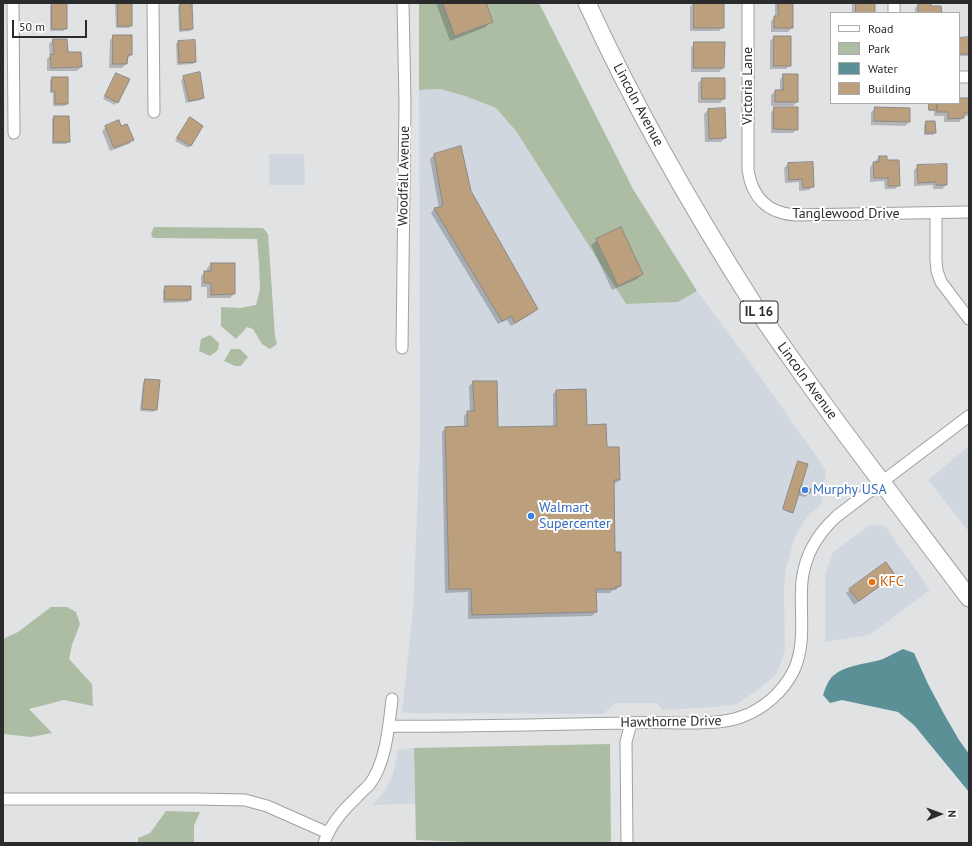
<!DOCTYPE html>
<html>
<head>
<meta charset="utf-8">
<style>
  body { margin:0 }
  #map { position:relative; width:972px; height:846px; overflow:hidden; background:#e1e2e4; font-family:"PT Sans",sans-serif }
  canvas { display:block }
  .frame { position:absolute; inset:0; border:4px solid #2a2b2c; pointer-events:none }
  .legend { position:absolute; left:830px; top:12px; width:130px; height:92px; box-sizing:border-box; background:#fff; border:1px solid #aaaaab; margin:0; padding:5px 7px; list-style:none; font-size:12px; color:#2a2b2c }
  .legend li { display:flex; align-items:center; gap:8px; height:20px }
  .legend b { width:20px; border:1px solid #aaaaab }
  .north { position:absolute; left:920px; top:794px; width:40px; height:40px; -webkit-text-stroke:3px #fff; paint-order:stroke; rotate:89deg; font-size:11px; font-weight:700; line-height:16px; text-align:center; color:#2a2b2c }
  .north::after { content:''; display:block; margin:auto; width:14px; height:18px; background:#2a2b2c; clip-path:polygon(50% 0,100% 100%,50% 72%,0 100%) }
  .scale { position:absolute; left:12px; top:20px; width:75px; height:18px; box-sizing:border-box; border:2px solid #2a2b2c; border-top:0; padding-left:5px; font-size:12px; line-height:14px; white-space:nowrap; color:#2a2b2c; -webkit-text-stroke:3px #fff; paint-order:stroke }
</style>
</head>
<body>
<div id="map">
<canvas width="972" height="846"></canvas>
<div class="frame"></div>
<ul class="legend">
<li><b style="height:5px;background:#fff"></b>Road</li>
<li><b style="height:11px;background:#adbda4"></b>Park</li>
<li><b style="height:11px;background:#5a9096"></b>Water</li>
<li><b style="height:11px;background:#bca07d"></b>Building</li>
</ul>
<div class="north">N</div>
<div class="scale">50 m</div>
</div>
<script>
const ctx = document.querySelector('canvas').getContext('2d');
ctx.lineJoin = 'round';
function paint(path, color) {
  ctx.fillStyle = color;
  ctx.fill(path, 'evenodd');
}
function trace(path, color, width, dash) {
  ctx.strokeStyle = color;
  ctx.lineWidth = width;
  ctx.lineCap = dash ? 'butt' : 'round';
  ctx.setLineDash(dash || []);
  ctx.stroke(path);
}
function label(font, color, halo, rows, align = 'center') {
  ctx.font = font + ' "PT Sans",sans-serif';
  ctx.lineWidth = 4;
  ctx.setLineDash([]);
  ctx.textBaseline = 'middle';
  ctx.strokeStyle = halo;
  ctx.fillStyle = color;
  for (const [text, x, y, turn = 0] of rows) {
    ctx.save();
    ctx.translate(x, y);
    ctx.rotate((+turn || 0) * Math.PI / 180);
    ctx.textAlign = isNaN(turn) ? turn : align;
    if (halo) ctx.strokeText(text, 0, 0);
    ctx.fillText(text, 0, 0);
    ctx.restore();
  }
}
const built = new Path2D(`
  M440 89 465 96 496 108 516 131 626 304 678 302 697 291 754 368 826 470 821 504 806 518 795 536 786 568 784 590 785 651 776 675 759 689 737 704 717 707 662 710 657 703H616L603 714 402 713 413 609 420 444 419 90Z
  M269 154H304L305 185H269Z
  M969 446V532L928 480Z
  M870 525 885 526 930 590 870 635 825 642V576L833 552Z
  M414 748 415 804 372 805 385 791 393 774 398 750Z`);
const green = new Path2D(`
  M419 3H539L633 189 697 291 678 302 626 304 516 131 496 108 465 96 440 89 419 90Z
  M154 227 263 228 268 234 275 336 277 344 270 349 262 344 253 329 247 327 236 339 221 326V307L240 308 256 305 260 289 259 263 257 239 153 238 151 234Z
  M210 335 219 343 218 350 210 356 199 351 201 339Z
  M231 349H240L248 357 241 366H235L224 361Z
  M51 607H67L76 612 80 624 72 645 69 659 92 684 93 706 64 700 29 709 52 733 31 737 3 734V639L18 632Z
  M610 744 611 843H489L416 840 414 748Z
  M166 811 200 812 194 826V843H138V838L150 833Z`);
const water = new Path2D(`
  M903 649 914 653 928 684 944 714 959 740 969 754V792L914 725 898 712 842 700 830 703 823 695C825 689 827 683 831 678 842 665 868 664 883 659 890 656 896 652 903 649Z`);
const shadow = new Path2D(`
  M52 3 66 28 63 31H50V6Z
  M116 3H131V25L129 28H116L115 4Z
  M436 3H490L486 6 491 21 486 27 450 41Z
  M694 3H723V27L719 31H690V6Z
  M776 3H792V28L788 32H771V21L775 17V4Z
  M852 3H874V13H852Z
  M180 4 192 29 190 31 179 32 178 7Z
  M919 4 930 7 941 13H915V8Z
  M114 36 131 55 127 59 126 64 122 68H109L110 40Z
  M774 37 790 65 786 69H770V41Z
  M969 38V56H959V39Z
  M53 40 81 67 77 71H47V59L50 56 49 44Z
  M178 42 195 62 193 64 177 65 176 44Z
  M695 43 723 68 719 72H691V47Z
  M117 74V102L115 105 103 99 114 76Z
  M784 75 797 102 793 106H771V95L775 91H780V79Z
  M184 77 203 97 201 100 186 103 181 80Z
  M52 78H67V104L64 106H53V93H50V81Z
  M702 79H724V99L720 103H698V83Z
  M959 99H969V116H963V118L959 122H944V116H934V111H929V103H959Z
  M775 108 797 129 793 133H771V112Z
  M875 108 909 122 905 126 871 125V112Z
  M708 110 725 138 721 142H705L704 114Z
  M54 117 69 141 66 144H52V119Z
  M190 119 202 126 190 146 188 148 175 141 187 121Z
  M926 122 935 132 933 135H924V125Z
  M106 127 121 128 133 140 129 144 110 151 102 131Z
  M434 155 470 191 537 309 533 313 511 326 507 320 498 324 431 213 434 209 439 208 430 159Z
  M879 157 886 162 899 185 895 189H885L884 181 870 182V167L874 163H875V161Z
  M788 164 813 186 809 190 799 191V182L785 183 784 168Z
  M918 166 946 185 942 189H933V185L914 186V170Z
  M597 240 642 274 637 279 612 290 591 245Z
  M211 264H234V294L230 298H207V287H201V276L205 272H207V268Z
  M165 287H190V300L188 302 163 303V290Z
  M146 380 156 410 153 412 140 411 143 382Z
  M473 382 497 428 553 427V394L557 390 606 448 619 480 615 484H613L614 553 620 586 616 590H613L610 593H595L596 612 592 616 468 619V592L445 593 442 432 446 428 464 427V416L468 412H470L469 386Z
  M797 463 800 487 809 493 805 497 797 495 791 513 783 510Z
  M894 575 890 579 854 605 846 593 850 590Z`);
const building = new Path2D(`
  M52 3H67V29H52Z
  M118 3H132V26H118Z
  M180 3H192L193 29 181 30Z
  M443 3H486L493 22 455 36Z
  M694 3H724V28H694Z
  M778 3H793V28H774V16H778Z
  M856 3H875V13H856Z
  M918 3H931V6H941L942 13H919Z
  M113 35H132V55H128L127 64H113Z
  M774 36H791V66H774Z
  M969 37V54H959V38Z
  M53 39H67L68 52H81L82 67 51 68 50 54H54Z
  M195 40 196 62 179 63 178 41Z
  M694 42H725L724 68H694Z
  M200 72 204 98 189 101 183 76Z
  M116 73 130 79 118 103 105 96Z
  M783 74H798V102H775V90H783Z
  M52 77H68V104H55V91H52Z
  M702 78H725V99H702Z
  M959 98H969V113H964V118L948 119V112H937V103H959Z
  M929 103H936L937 110H929Z
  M774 107H798V130L774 129Z
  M875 107 910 108V122L874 121Z
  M725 108 726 138 709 139 708 109Z
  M54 116H69L70 142H54Z
  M190 117 203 126 191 146 177 138Z
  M119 120 121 126 127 124 134 140 114 148 105 126Z
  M926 121H935L936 133H926Z
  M461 146 471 191 538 309 515 323 511 316 502 321 434 208 443 206 434 154Z
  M879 156H887V160H899L900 186H888V178H874L873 162H879Z
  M813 162 814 187 803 188 802 179 789 180 788 163Z
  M947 164V185H936V182L918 183 917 165Z
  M621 227 643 274 618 286 596 239Z
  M211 263H235V294L211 295V283H204V271H211Z
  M165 286H191V300H165Z
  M145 379 160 380 157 410 142 409Z
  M473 381H497L498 427 557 426 556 390 586 389 587 425 606 424 607 447H619L620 480H614L615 552H621V586L615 587V589H596L597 612 472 615 471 589H449L445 427 468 426 467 411H474Z
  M798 461 808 464 793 513 783 509Z
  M801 486 811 489 810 493 799 491Z
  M886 562 895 575 859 601 849 589Z`);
const minor = new Path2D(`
  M13 3 14 133
  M153 3 154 112
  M748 3V170C752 197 767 213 795 215L969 212
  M894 3V13
  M959 77H969
  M936 213V260L937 271 941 282 969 319
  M402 348 405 103 403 3
  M389 726C469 727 549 724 630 723 649 722 668 723 687 723 705 723 724 723 741 717 764 709 783 692 794 670 807 641 799 611 802 581 805 554 817 534 837 516L969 416
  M3 799H196L245 800 267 806 328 833
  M324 843C330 825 342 811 356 798 360 793 365 789 369 785 386 764 389 725 392 699
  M627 843 626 742 631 723`);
const primary = new Path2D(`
  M587 3C635 108 692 208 754 305 778 341 803 375 828 410 874 473 922 535 969 598`);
const markers = [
  [805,490,4,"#3f7fe0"],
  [531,516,4,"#3f7fe0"],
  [872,582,4,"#e8710a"]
];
const shields = [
  [759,312,38]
];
const shieldNames = [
  ["IL 16",759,312]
];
const streetNames = [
  ["Victoria Lane",748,86,-90],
  ["Lincoln Avenue",638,105,62],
  ["Woodfall Avenue",404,176,-89],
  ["Tanglewood Drive",846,214],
  ["Lincoln Avenue",807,381,54],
  ["Hawthorne Drive",671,722,-1]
];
const shopNames = [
  ["Murphy USA",813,490],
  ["Walmart",539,508],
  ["Supercenter",539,524]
];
const foodNames = [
  ["KFC",880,582]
];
paint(built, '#d1d7df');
paint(green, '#adbda4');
paint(water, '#5a9096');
paint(shadow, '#0003');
paint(building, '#bca07d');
trace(building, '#8b8988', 1);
trace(minor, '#9fa0a2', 13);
trace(primary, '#9fa0a2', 19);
trace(minor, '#fff', 11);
trace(primary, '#fff', 17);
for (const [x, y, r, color] of markers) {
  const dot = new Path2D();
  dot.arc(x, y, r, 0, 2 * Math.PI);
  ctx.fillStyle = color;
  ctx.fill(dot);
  trace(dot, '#fff', 1.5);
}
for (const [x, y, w] of shields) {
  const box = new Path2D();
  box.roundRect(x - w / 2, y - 11, w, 22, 3);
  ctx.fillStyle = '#fff';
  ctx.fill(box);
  trace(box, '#2a2b2c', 1);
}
label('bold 13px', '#2a2b2c', null, shieldNames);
label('14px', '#2a2b2c', '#fff', streetNames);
label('14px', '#366cbe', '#fff', shopNames, 'left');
label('14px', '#c56008', '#fff', foodNames, 'left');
</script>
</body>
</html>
